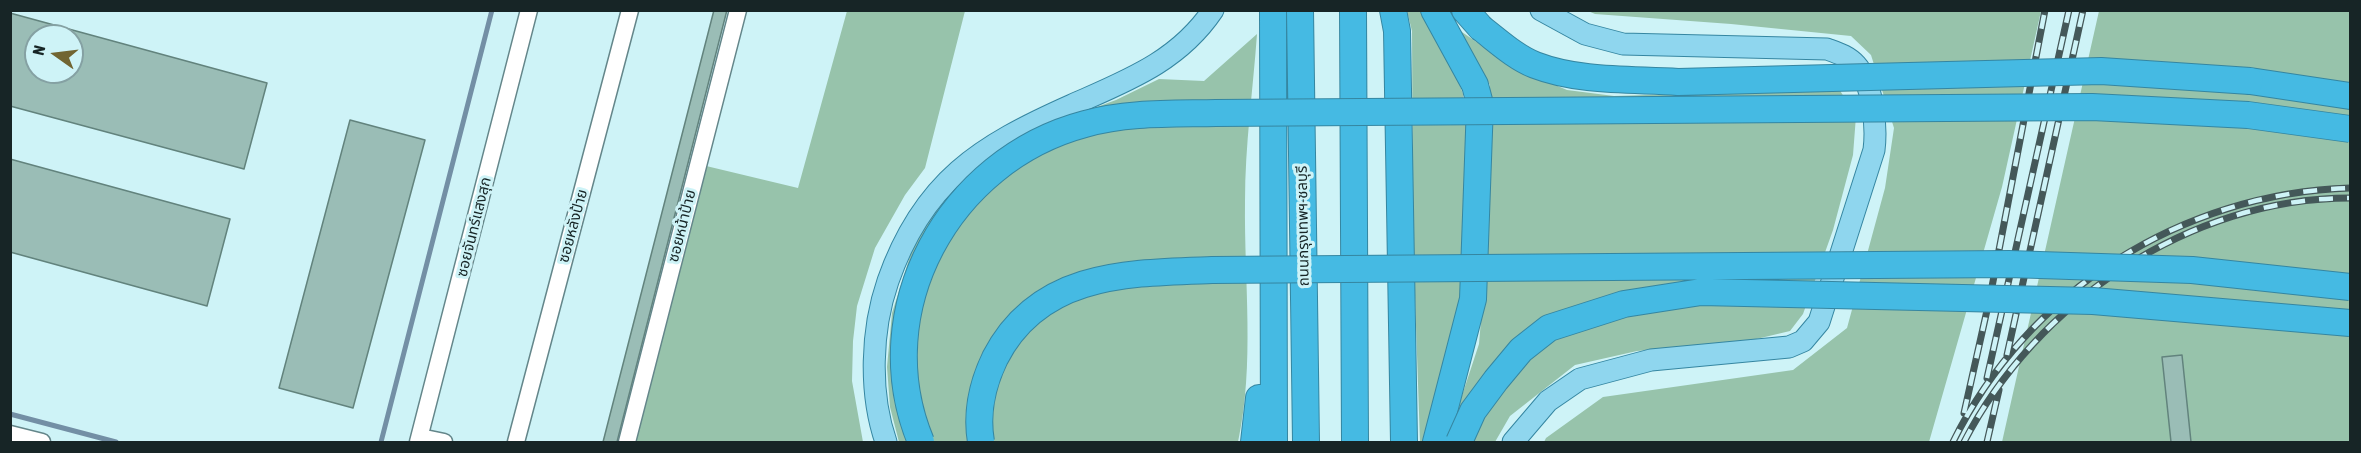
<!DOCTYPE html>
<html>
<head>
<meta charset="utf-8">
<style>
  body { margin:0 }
  #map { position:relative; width:2361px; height:453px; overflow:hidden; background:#cef3f7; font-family:"Asap Condensed",sans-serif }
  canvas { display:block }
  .frame { position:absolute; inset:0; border:12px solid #172526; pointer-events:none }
  .north { position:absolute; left:24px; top:24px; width:60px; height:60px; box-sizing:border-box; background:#cef3f7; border:2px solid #85a1a3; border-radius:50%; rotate:284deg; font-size:16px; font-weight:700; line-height:24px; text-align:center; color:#172526 }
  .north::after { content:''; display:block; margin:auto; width:21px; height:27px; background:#716532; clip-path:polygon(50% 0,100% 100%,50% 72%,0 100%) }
</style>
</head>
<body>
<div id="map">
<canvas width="2361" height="453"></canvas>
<div class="frame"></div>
<div class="north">N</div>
</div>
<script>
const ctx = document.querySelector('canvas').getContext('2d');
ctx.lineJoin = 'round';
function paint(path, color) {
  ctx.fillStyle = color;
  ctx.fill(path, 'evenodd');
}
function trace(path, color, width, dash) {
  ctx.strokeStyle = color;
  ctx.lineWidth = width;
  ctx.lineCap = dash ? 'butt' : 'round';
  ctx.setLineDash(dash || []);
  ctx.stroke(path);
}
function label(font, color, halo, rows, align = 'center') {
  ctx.font = font + ' "Asap Condensed","Noto Sans Thai",sans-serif';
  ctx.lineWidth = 6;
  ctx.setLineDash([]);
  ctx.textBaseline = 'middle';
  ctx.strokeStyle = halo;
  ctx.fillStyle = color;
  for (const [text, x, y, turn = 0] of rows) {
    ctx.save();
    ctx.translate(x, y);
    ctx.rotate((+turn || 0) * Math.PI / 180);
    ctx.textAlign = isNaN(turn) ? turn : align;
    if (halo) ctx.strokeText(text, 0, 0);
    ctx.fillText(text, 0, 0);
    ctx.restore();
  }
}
const green = new Path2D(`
  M847 11H965L925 168 905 195 875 248 857 306 853 341 852 381 863 442H632L702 165 798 188Z
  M1407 11H1422L1454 68 1463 94 1469 155 1464 300 1429 442H1420L1413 237 1412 31Z
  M1588 11H2041L2002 187 1929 442H1544L1546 438 1603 397 1793 370 1847 328 1885 188 1894 128 1871 55 1851 36 1731 24 1595 14Z
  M2099 11H2350V442H2002Z
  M1459 30 1513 67 1567 90 1614 96 1839 89 1856 116 1853 155 1833 230 1803 314 1790 331 1748 341 1637 351 1575 365 1510 416 1495 442H1449L1448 438 1479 344 1488 236 1490 85Z
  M1257 34C1253 90 1245 145 1245 202 1244 282 1255 364 1238 442H899L890 407 887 367 892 313 912 250 934 211 957 184 980 162 1075 115 1116 100 1159 79 1204 81Z`);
const stream = new Path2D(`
  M10 414 116 442
  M381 442 492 10`);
const building = new Path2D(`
  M714 10H727L617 442H603Z
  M10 13 267 83 244 169 10 106ZM36 36H72V72H36Z
  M350 120 425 140 353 408 279 388Z
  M10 159 230 219 207 306 10 252Z
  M2182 355 2191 442H2171L2162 357Z`);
const minor = new Path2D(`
  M10 434 42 442
  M420 437 444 442
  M418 442 529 10
  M516 442 630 10
  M627 442 738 10`);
const major = new Path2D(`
  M886 442C869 393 871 330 888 281 923 181 980 146 1072 105 1126 81 1178 62 1213 10
  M1513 442 1548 401 1580 379 1651 360 1789 347 1803 341 1819 322 1874 150C1877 126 1873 84 1856 65 1848 56 1838 53 1827 49L1623 44 1585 34 1541 10`);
const highway = new Path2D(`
  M1273 10 1274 442
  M1300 10 1306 442
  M1353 10 1355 442
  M1393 10 1397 31 1404 442
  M1434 10 1475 85 1480 104 1473 299 1436 442
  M1465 10 1481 28
  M2250 81 2350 96
  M1254 442 1259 398`);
const rail = new Path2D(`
  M2007 355 2083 10
  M1987 378 2069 10
  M1964 413 1990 297 2045 10
  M1953 442C2027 291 2182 193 2350 188
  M1964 442C2036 302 2190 198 2350 198
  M1987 442 1999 390`);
const highwayBridge = new Path2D(`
  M1481 28C1498 41 1515 57 1535 65 1579 82 1631 79 1678 82L2101 71 2250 81
  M921 442C866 310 949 160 1085 124 1127 112 1173 114 1216 113L2092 107 2248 115 2350 129
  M981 442C976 413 982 385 995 358 1039 272 1128 273 1212 270L2009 264 2192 270 2350 287
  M1459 442 1473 411 1496 380 1521 350 1549 328 1624 304 1701 292 2093 301 2350 323`);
const streetNames = [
  ["ซอยหลังป้าย",573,226,-75],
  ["ซอยหน้าป้าย",682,226,-76],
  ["ถนนกรุงเทพฯ-ชลบุรี",1303,226,-91],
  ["ซอยจันทร์แสงสุก",474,227,-76]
];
paint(green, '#97c3ab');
trace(stream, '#738fa5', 5);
paint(building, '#9abdb6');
trace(building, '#62837d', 1.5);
trace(minor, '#64868a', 19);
trace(major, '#3586a1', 23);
trace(highway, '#3586a1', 28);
trace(minor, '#fff', 16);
trace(major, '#8fd6ee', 21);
trace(highway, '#45bae3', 26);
trace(rail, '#445859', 7);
trace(rail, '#cef3f7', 4.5, [14]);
trace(highwayBridge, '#3586a1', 28, []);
trace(highwayBridge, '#45bae3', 26);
label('15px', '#172526', '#cef3f7', streetNames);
</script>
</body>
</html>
